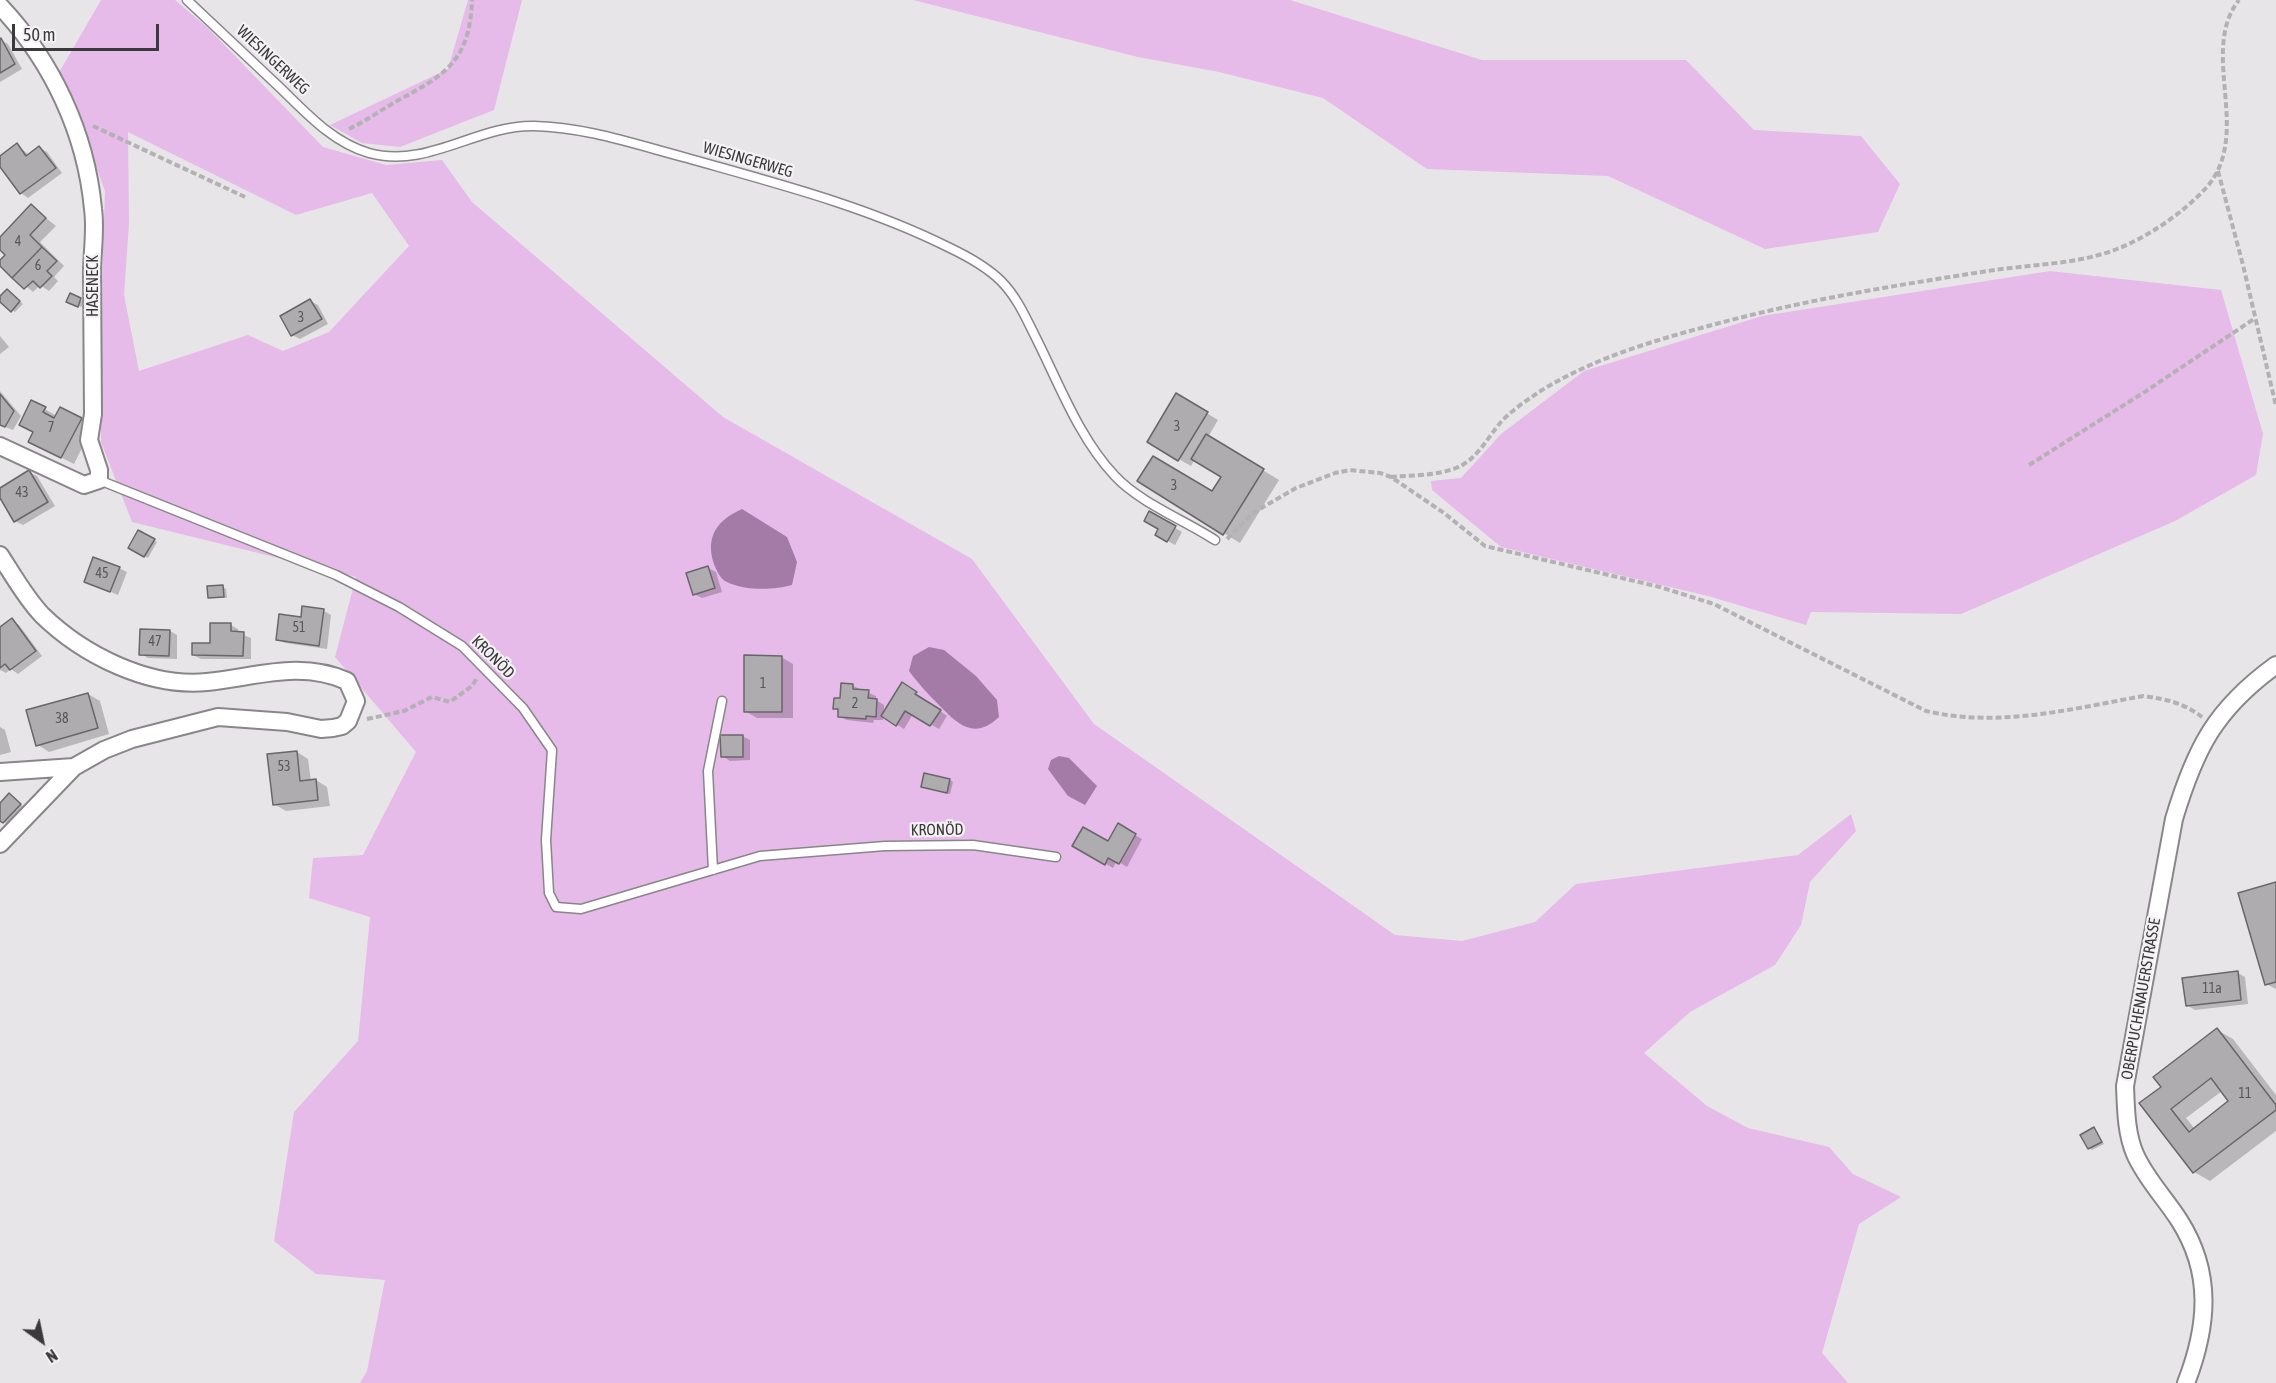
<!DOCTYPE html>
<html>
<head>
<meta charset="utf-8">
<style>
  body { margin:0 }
  #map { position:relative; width:2276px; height:1383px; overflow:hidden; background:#e8e5e8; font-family:"Asap Condensed",sans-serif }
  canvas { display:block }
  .north { position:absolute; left:12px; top:1311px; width:60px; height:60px; -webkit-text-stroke:4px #f5f2f6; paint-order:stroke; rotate:147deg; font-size:16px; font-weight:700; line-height:24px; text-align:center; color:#3b3a3b }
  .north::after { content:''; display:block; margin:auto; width:21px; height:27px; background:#3b3a3b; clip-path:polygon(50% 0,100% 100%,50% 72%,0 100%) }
  .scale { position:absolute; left:12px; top:24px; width:147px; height:27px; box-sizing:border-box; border:3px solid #3b3a3b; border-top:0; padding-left:8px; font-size:18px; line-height:21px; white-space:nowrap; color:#3b3a3b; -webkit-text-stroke:4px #f5f2f6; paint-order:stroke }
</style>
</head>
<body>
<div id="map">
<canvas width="2276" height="1383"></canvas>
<div class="north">N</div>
<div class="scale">50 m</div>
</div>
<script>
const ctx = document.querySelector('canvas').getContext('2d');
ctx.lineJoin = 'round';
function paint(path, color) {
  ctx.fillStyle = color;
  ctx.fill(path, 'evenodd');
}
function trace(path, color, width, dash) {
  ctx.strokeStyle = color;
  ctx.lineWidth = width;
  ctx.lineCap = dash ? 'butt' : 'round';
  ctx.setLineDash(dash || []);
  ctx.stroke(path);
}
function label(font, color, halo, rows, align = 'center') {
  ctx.font = font + ' "Asap Condensed",sans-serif';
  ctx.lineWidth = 4.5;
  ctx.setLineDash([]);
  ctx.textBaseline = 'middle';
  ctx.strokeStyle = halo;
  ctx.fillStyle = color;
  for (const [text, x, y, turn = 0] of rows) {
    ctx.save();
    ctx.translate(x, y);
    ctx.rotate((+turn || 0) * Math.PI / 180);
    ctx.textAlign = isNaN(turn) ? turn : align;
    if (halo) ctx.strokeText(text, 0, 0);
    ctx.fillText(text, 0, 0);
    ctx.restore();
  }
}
const green = new Path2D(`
  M101 0H175L208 28 323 147 386 165 442 160 472 202 723 417 972 559 1094 724 1395 935 1462 941 1535 922 1576 884 1798 855 1851 814 1856 831 1810 882 1801 925 1775 965 1690 1012 1644 1053 1707 1106 1748 1128 1829 1147 1853 1174 1901 1197 1859 1224 1822 1353 1848 1383H360L367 1371 385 1280 316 1274 274 1241 294 1112 358 1041 370 917 309 898 313 858 363 855 416 752 335 657 356 577 132 522 101 442 100 341 105 191 75 110 57 76ZM128 132 296 215 372 193 409 246 329 332 283 351 248 335 139 371 124 295 129 223Z
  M468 0H522L494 110 400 147 362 143 330 125 448 69Z
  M913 0H1290L1482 60H1686L1754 130 1861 136 1900 184 1878 232 1765 249 1608 176 1427 169 1323 98 1219 72 1138 57Z
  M2050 271 2221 290 2263 434 2256 475 2175 521 1961 614 1811 612 1806 625 1708 596 1501 547 1432 490 1431 481 1461 478 1501 434 1584 371 1762 316Z`);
const water = new Path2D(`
  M742 509 787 537 797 562 792 585C774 590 745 591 727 582 720 579 717 571 714 564 705 537 717 520 742 509Z
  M929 647 944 650 976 676 997 700 999 717C978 737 962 729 944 710 931 697 920 686 909 671L913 656Z
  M1059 756 1069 758 1097 786 1085 805 1068 796 1048 769 1051 760Z`);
const shadow = new Path2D(`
  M0 40 8 44 22 69 0 82Z
  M17 145 29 155 40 148 47 152 62 173 28 198 21 193 0 164V157Z
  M31 206 56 226 40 242 64 266 54 277 58 281 49 291 40 285 33 292 0 264 7 255 0 248V239Z
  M10 293 23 304 15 312 0 300Z
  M71 295 84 302 81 307 68 301Z
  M310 301 318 305 328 324 300 339 292 335Z
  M0 336 9 347 0 354Z
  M0 391 21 416 13 430 0 425Z
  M1177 395 1218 420 1208 437 1279 480 1240 543 1139 481 1213 493 1224 476 1195 459 1191 466 1149 442Z
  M32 402 57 416 81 419 93 426 74 464 42 448 35 432Z
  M29 472 37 476 55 506 23 525 15 521 0 495V489Z
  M1150 513 1182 532 1175 545 1157 535 1160 529Z
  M139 532 157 542 148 558 130 548Z
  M119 568 127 572 118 595 85 581Z
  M708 568 716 572 722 592 702 598 694 594Z
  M223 587 226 589 227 598 209 597Z
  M303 608 324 611 331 615 327 649 285 643 277 639 302 619Z
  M12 620 19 625 42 656 18 674 11 669 6 673 0 670V629Z
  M231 625 238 629V633L251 638V659H201L193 655 212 645Z
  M170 631 177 635V659L148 658 141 654Z
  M781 657 793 664V718H757L745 711Z
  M903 684 947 716 939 729 913 714 904 729 883 716V720H874L873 723 847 720 839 716 840 711 835 708 853 686 876 696V700L884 705V715Z
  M88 694 100 701 109 734 49 752 38 745Z
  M0 727 5 730 11 752 0 755Z
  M742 736 750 740V760L730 761 722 756Z
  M297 752 308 759 311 781 316 780 327 787 330 806 286 811 274 804Z
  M950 780 953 782 950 794 926 788Z
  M13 797 23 806 7 824 0 819V805Z
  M1118 825 1142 839 1127 867 1117 861 1113 868 1074 846 1108 843Z
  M2276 883V989L2266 984Z
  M2238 973 2245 977 2248 1004 2195 1010 2187 1005Z
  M2217 1030 2233 1039 2276 1095V1131L2210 1181 2194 1172 2163 1087ZM2222 1091 2230 1102 2195 1129 2186 1118Z
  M2094 1129 2104 1144 2092 1150 2089 1148Z`);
const building = new Path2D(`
  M1 38 15 64 0 73V39Z
  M17 143 26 156 39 146 56 168 20 194 0 167V156Z
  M31 204 46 218 30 235 42 247 12 278 0 266V260L5 255 0 250V237Z
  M42 247 57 261 47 271 52 276 40 288 33 281 24 289 12 278Z
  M7 289 20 301 11 312 0 302V296Z
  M70 293 81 298 78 307 66 302Z
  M310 299 322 319 291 336 280 316Z
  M1176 393 1208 412 1178 461 1147 442Z
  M0 394 14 411 5 427 0 425Z
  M31 400 46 407 43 412 54 418 60 407 82 418 61 458 28 442 33 432 19 425Z
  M1206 434 1264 469 1223 535 1137 481 1153 456 1212 491 1221 477 1191 459Z
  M29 470 48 502 14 522 0 498V488Z
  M1149 511 1176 526 1167 542 1155 535 1158 529 1144 521Z
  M138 530 155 539 144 557 128 548Z
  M93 557 120 567 110 592 84 582Z
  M708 566 715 588 693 595 686 573Z
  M223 585 224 597 208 598 207 586Z
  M302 606 324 609 319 646 276 640 279 614 301 617Z
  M12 618 36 651 10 670 5 664 0 668V627Z
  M210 623H231V631L244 632 243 656 192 655V643H210Z
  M140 629 170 630 169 656 139 655Z
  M744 655 782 656V712H744Z
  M902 682 917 692 915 694 941 710 930 726 905 711 896 726 881 716Z
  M841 683 853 684V689L869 690 868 698 877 699 876 717 866 716V719L838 717V709H833L834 698H840Z
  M88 693 98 728 36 746 26 710Z
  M720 735H743V757H721Z
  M297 751 300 781 316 779 318 800 273 805 267 754Z
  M924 773 950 779 947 793 921 787Z
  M9 793 21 804 3 823 0 821V803Z
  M1118 823 1136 834 1119 864 1108 858 1105 865 1072 846 1083 827 1108 841Z
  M2276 882V982L2265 985 2238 893Z
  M2238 971 2241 1000 2186 1006 2182 978Z
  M2217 1028 2276 1105V1110L2193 1173 2139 1103 2161 1087 2153 1077ZM2211 1078 2228 1101 2189 1132 2171 1109Z
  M2094 1127 2102 1142 2088 1149 2080 1135Z`);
const path = new Path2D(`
  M93 126 245 197
  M349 129C366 121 381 110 397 101 445 75 470 61 472 0
  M2218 171 2243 265 2276 406
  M2029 465 2143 393 2254 319
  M1391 477C1412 475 1436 476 1456 468 1477 460 1487 438 1501 422 1512 410 1526 401 1539 392 1593 358 1655 340 1716 324 1805 300 1897 285 1988 271 2031 264 2076 265 2117 249 2148 237 2183 213 2206 188 2254 134 2198 52 2239 0
  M1227 539 1253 513 1296 488 1335 473 1350 470 1380 473 1391 477 1444 513 1485 546 1660 587 1714 604 1926 711C1998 728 2072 709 2143 696 2166 699 2184 703 2202 717
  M367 719 404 711 432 697 450 702 472 686 477 678`);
const lane = new Path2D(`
  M187 0C216 27 245 55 274 82 302 108 330 142 369 153 428 169 476 125 534 126 586 127 637 145 687 158 775 183 866 206 948 247 967 256 986 266 1001 281 1016 296 1025 316 1034 334 1058 381 1078 437 1115 476 1139 502 1184 520 1215 540
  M99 480 336 575 399 607 462 646 523 708 552 750 546 840 549 893 556 907 581 909 760 856 885 846 973 845 1056 857
  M713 870 708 771 722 701`);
const street = new Path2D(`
  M0 6C52 61 86 133 93 209 96 230 92 252 92 273 92 320 93 367 93 414L89 440 99 470V480L84 485 0 446
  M0 555C13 575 25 597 42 615 83 655 149 688 207 682 256 677 300 660 347 681L356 701 348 721 342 726 333 728 321 729 287 722 218 717 132 739 104 750 74 767 0 844
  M0 772 74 767
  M2186 1383C2208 1326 2213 1273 2179 1220 2165 1198 2146 1179 2135 1154 2126 1133 2126 1109 2125 1086L2174 819C2195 749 2215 709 2276 665`);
const numberNames = [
  ["4",18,242],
  ["6",38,266],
  ["3",301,318],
  ["3",1177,427],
  ["7",51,428],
  ["3",1174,486],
  ["43",22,493],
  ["45",102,574],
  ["51",299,628],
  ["47",155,642],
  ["1",763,684],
  ["2",855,704],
  ["38",62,719],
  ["53",284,767],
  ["11a",2212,989],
  ["11",2245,1094]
];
const streetNames = [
  ["WIESINGERWEG",273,60,43],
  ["WIESINGERWEG",748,160,16],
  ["HASENECK",93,286,-90],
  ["KRONÖD",493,657,45],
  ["KRONÖD",937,830,-1],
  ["OBERPUCHENAUERSTRASSE",2141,999,-80]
];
paint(green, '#e6bae9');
paint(water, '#a47aa7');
paint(shadow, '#0003');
paint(building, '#afacaf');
trace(building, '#696669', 1.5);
trace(lane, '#898689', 11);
trace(street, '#898689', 20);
trace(path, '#b3b1b3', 4, [6, 3]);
trace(lane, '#fff', 8);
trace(street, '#fff', 16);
label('14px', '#585658', null, numberNames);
label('16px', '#3b3a3b', '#f5f2f6', streetNames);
</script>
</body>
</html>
